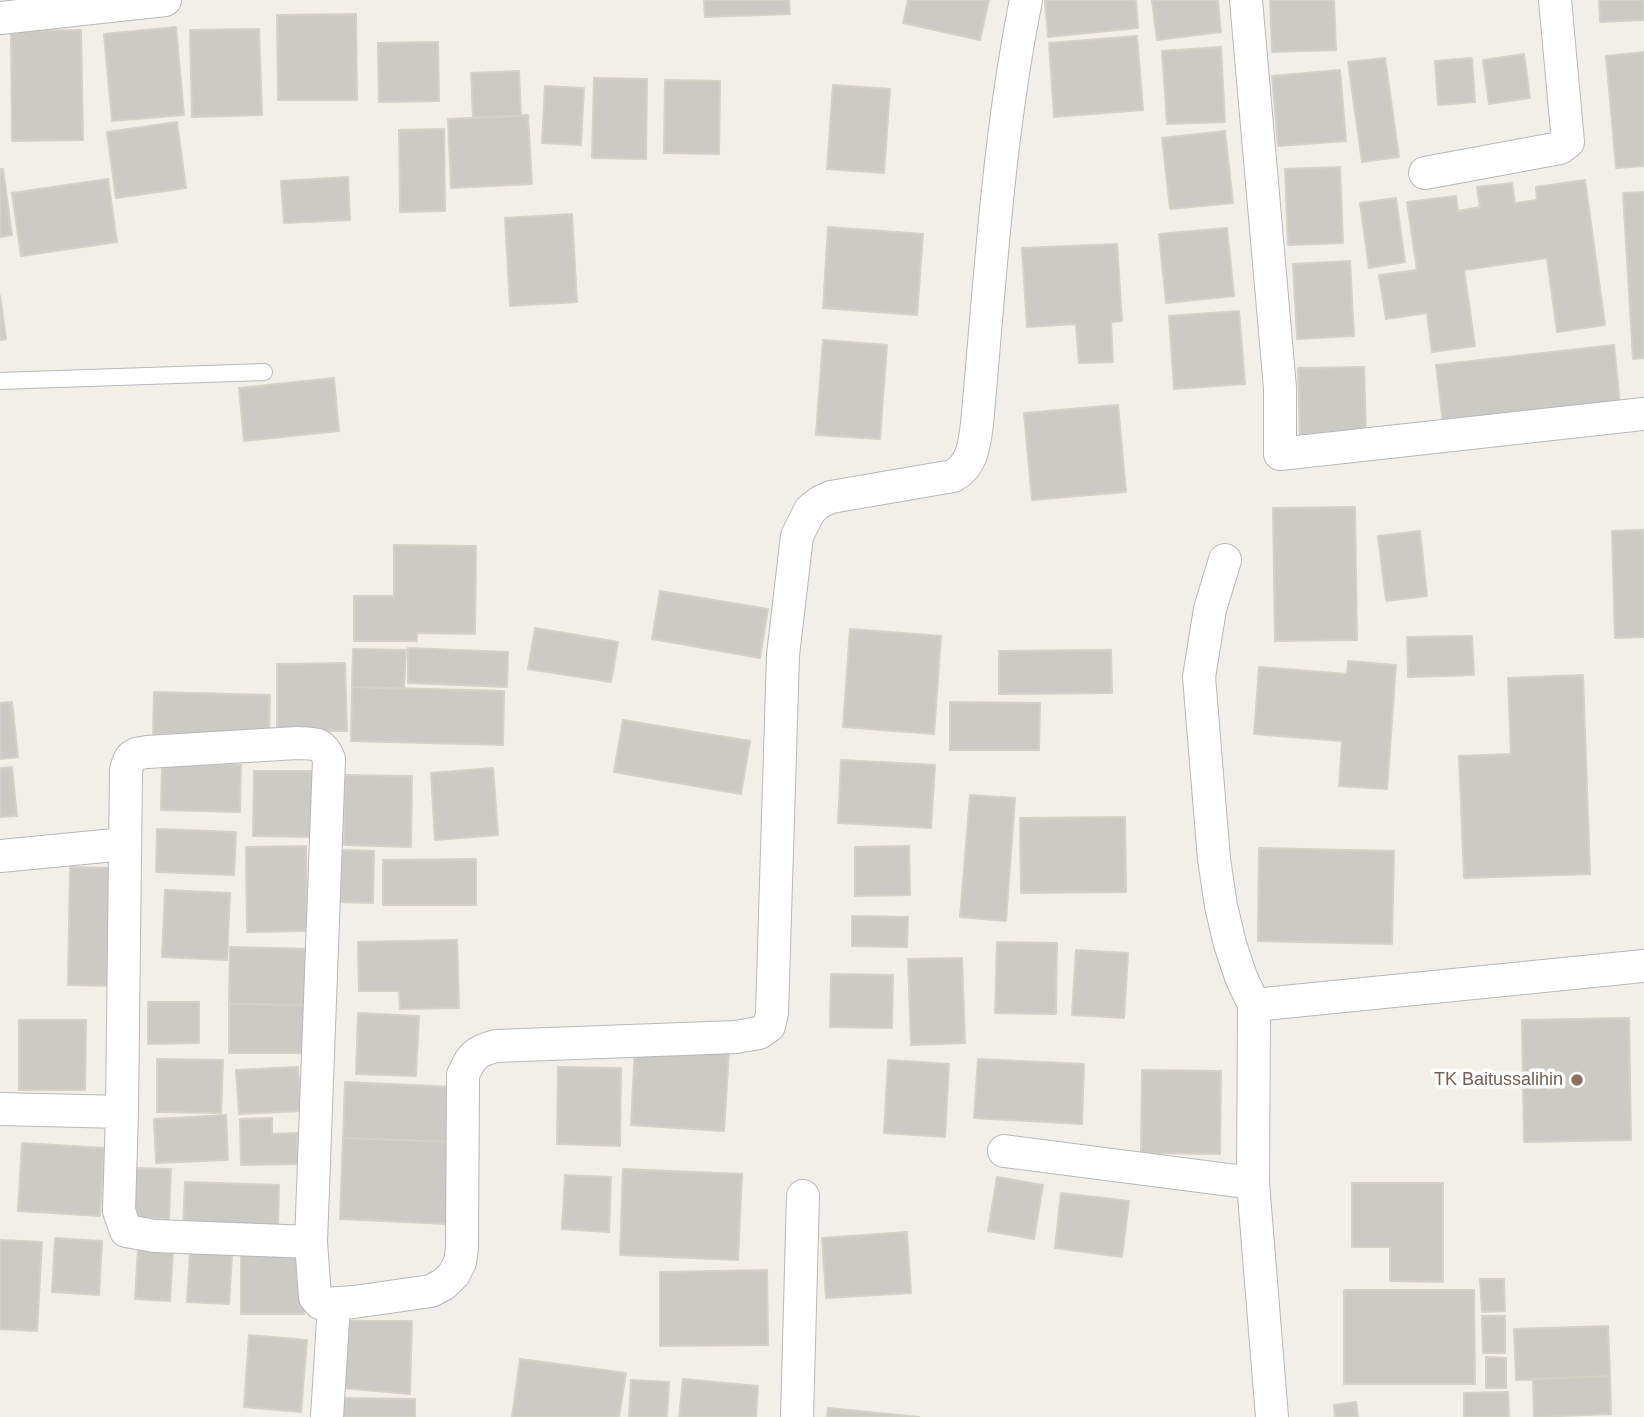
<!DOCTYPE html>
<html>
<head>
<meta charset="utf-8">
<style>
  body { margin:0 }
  canvas { display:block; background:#f1efe8 }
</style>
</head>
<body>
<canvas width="1644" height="1417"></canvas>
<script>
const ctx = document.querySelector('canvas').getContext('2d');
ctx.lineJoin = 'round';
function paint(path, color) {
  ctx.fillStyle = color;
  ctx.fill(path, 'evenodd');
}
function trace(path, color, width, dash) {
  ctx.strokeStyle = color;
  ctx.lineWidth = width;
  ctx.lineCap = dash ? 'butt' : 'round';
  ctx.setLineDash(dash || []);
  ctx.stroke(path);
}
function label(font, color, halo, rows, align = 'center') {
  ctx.font = font + ' Arial,sans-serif';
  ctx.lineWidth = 7;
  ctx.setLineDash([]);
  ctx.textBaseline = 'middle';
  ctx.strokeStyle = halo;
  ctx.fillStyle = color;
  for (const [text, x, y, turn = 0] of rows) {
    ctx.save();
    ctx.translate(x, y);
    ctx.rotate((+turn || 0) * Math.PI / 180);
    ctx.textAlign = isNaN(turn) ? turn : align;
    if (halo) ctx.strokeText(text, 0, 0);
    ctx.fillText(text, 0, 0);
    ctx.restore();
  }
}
const building = new Path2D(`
  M704 0H789L790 14 705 17Z
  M908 0H989L980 40 903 23Z
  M1045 0H1136L1138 28 1048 37Z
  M1152 0H1218L1221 32 1157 40Z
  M1270 0H1334L1336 50 1272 52Z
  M1599 0H1644V20L1600 22Z
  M356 14 357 100H278L277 15Z
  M176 27 184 115 112 121 104 34Z
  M259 29 262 115 192 117 190 30Z
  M81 30 83 140 12 141 11 31Z
  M1137 36 1143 110 1054 117 1049 43Z
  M438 42 439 101 379 102 378 43Z
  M1221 47 1225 122 1167 124 1162 51Z
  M1644 52V166L1616 168 1606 56Z
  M1524 54 1530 98 1489 104 1483 60Z
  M1385 58 1399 157 1362 162 1348 62Z
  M1472 58 1475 102 1438 105 1435 61Z
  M1340 70 1346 141 1278 146 1272 76Z
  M519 71 521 116 473 118 471 73Z
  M594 78 647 79 646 159 592 158Z
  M665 80 720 81 719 154 664 153Z
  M833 85 890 89 884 173 827 169Z
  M545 86 584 88 581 145 542 143Z
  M528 115 532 184 451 188 448 119Z
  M177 122 186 188 116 198 107 132Z
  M444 129 445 211 400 212 399 130Z
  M1225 131 1233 203 1170 209 1162 138Z
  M1340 167 1343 243 1288 245 1285 169Z
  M0 169H3L12 235 0 237Z
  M348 177 350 220 284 223 281 181Z
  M108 179 117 242 21 256 12 193Z
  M1585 180 1605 325 1557 332 1547 258 1464 270 1475 346 1432 352 1427 313 1386 319 1379 275 1417 270 1407 202 1456 196 1458 211 1480 207 1477 187 1512 183 1515 203 1537 200 1536 187Z
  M1644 192V358L1633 359 1623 193Z
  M1396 198 1405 262 1369 268 1360 203Z
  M572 214 577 302 510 306 505 218Z
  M828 227 923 234 917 315 823 308Z
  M1227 228 1234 296 1166 303 1159 234Z
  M1117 244 1122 321 1111 322 1113 362 1079 363 1076 324 1027 327 1022 248Z
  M1350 261 1354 336 1297 339 1293 264Z
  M0 296 6 339 0 340Z
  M1239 311 1245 384 1174 389 1169 316Z
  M823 340 887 345 880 439 816 435Z
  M1614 345 1620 404 1443 424 1436 365Z
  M1364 367 1366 433 1300 435 1298 368Z
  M334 378 339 431 244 441 239 388Z
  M1118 405 1126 492 1032 500 1024 413Z
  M1355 507 1357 640 1275 641 1273 508Z
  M1644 530V637L1615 638 1612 531Z
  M1420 531 1427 596 1386 601 1378 536Z
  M394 545 476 546 475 634 417 633V641H354V596H394Z
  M660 591 768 609 760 658 652 639Z
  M535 628 618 642 611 682 528 669Z
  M850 629 941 636 934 734 843 727Z
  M1472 636 1474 675 1408 677 1407 637Z
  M408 648 508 652 507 687 408 683Z
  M353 649 406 650 404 689 352 687Z
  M1111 650 1112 693 999 694V651Z
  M1348 661 1396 665 1387 789 1339 786 1342 741 1254 734 1259 667 1347 674Z
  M345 663 347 731H277V664Z
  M1583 675 1590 874 1464 878 1459 756 1511 754 1508 678Z
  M352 687 504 691 503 745 351 741Z
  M154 692 270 695 269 736 153 734Z
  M12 702 18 757 0 759V703Z
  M950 702 1040 703 1039 750H950Z
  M623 720 750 741 741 794 614 772Z
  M841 760 935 765 931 828 838 823Z
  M162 763 241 765 240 812 161 810Z
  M12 767 17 816 0 817V768Z
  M493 768 498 835 435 840 431 773Z
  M254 771H313L312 837 253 836Z
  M345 775 412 776 411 847 344 845Z
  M970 795 1015 798 1006 921 960 917Z
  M1125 817 1126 892 1021 893 1020 818Z
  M157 829 236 832 234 875 156 872Z
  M306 846 307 931 247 932 246 847Z
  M909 846 910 895 855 896V847Z
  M1259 848 1394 851 1392 944 1258 941Z
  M339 850 374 851 373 903 338 902Z
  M476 859V905H383V860Z
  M70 867 115 868 114 986 68 985Z
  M165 890 230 893 227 960 162 957Z
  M852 916 908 917 907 947 852 946Z
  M457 940 459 1008 400 1009 399 991H359L358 942Z
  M997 942 1057 943 1056 1014 995 1013Z
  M230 947 312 949 311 1005 229 1004Z
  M1076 950 1128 953 1124 1018 1072 1015Z
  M962 958 965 1043 911 1045 908 959Z
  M831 974 893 975 892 1028 830 1027Z
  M148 1002H199V1043L148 1044Z
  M229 1004 311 1005 310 1053H229Z
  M358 1013 419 1016 416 1076 356 1074Z
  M1629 1018 1631 1140 1524 1142 1522 1020Z
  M19 1020H86L85 1090H19Z
  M635 1046 729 1052 724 1131 631 1125Z
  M157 1059 223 1060 221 1113 157 1112Z
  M978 1059 1084 1064 1082 1124 974 1118Z
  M888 1060 949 1064 945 1137 884 1133Z
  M298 1067 301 1111 239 1114 236 1070Z
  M558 1067 621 1068 620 1146 557 1144Z
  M1142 1070 1221 1071 1220 1154 1141 1153Z
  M345 1082 454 1087 452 1142 343 1138Z
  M226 1115 228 1160 156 1163 154 1119Z
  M272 1118V1134L297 1133 298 1164 241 1165 240 1119Z
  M343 1138 452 1142 448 1224 340 1219Z
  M22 1143 104 1148 100 1216 18 1211Z
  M131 1168 171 1169 169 1219 130 1218Z
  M623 1169 742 1174 738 1260 620 1255Z
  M565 1175 611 1177 609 1232 562 1229Z
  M997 1177 1043 1185 1034 1239 988 1231Z
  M185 1182 279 1185 278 1230 183 1227Z
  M1352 1183H1443V1282L1390 1281V1247H1352Z
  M1061 1193 1129 1201 1122 1257 1055 1248Z
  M907 1232 911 1293 826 1298 822 1238Z
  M55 1238 102 1241 99 1295 52 1292Z
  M0 1240 42 1242 37 1331 0 1329Z
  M138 1248 173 1250 170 1301 135 1299Z
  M190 1252 232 1254 229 1304 187 1302Z
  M241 1255 305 1256 304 1314H241Z
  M767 1270 768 1345 660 1346V1272Z
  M1480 1279H1504L1505 1311 1482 1312Z
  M1344 1290H1474L1475 1384H1344Z
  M1482 1316H1505V1353H1483Z
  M343 1321H412L410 1394 342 1388Z
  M1608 1326 1610 1376 1516 1380 1514 1329Z
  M249 1335 307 1340 301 1412 244 1407Z
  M1486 1357 1506 1358V1388H1486Z
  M520 1359 626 1373 619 1417H512Z
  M1610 1376 1611 1414 1534 1417 1533 1379Z
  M683 1379 758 1386 756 1417H679Z
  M631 1380 669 1382 667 1417H629Z
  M1508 1392 1509 1417H1464V1393Z
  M339 1398 415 1399V1417H338Z
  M1356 1402 1358 1417H1335L1334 1405Z
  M828 1408 919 1417H827Z`);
const lane = new Path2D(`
  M0 381 264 372`);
const street = new Path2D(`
  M1246 0 1280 388V454L1644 414
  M0 18 165 0
  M1425 173 1560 148 1568 142 1555 0
  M1225 560 1210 609 1199 677 1214 859 1221 906 1230 944 1241 977 1254 1005
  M0 856 125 844
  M0 1109 122 1112
  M1004 1151 1253 1183
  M311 1242 155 1236 126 1231 119 1211 122 1112 126 770C130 755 132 754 147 752L297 743C313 744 322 741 329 759L311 1242 315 1297 320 1303 324 1304 354 1302 431 1291 444 1284 454 1274 460 1262 462 1248 463 1075C471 1056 476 1051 496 1046L736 1037 759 1033 769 1026 772 1013 783 655 797 536 810 510 820 502 831 497 953 476C973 465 974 445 977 424 990 283 998 138 1026 0
  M327 1417 334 1304
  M797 1417 803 1196
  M1272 1417 1253 1183 1254 1005 1644 966`);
const markers = [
  [1577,1080,7,"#8d6e63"]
];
const educationNames = [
  ["TK Baitussalihin",1563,1080]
];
paint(building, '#cccac5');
trace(building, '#d6d1c6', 2);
trace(lane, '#b5b8bc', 18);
trace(street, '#b5b8bc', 34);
trace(lane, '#fff', 16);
trace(street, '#fff', 32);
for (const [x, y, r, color] of markers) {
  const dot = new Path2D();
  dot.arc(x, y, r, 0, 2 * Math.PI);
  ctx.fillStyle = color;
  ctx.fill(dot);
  trace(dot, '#fff', 2.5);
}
label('18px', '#785e54', '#fff', educationNames, 'right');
</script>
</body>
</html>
